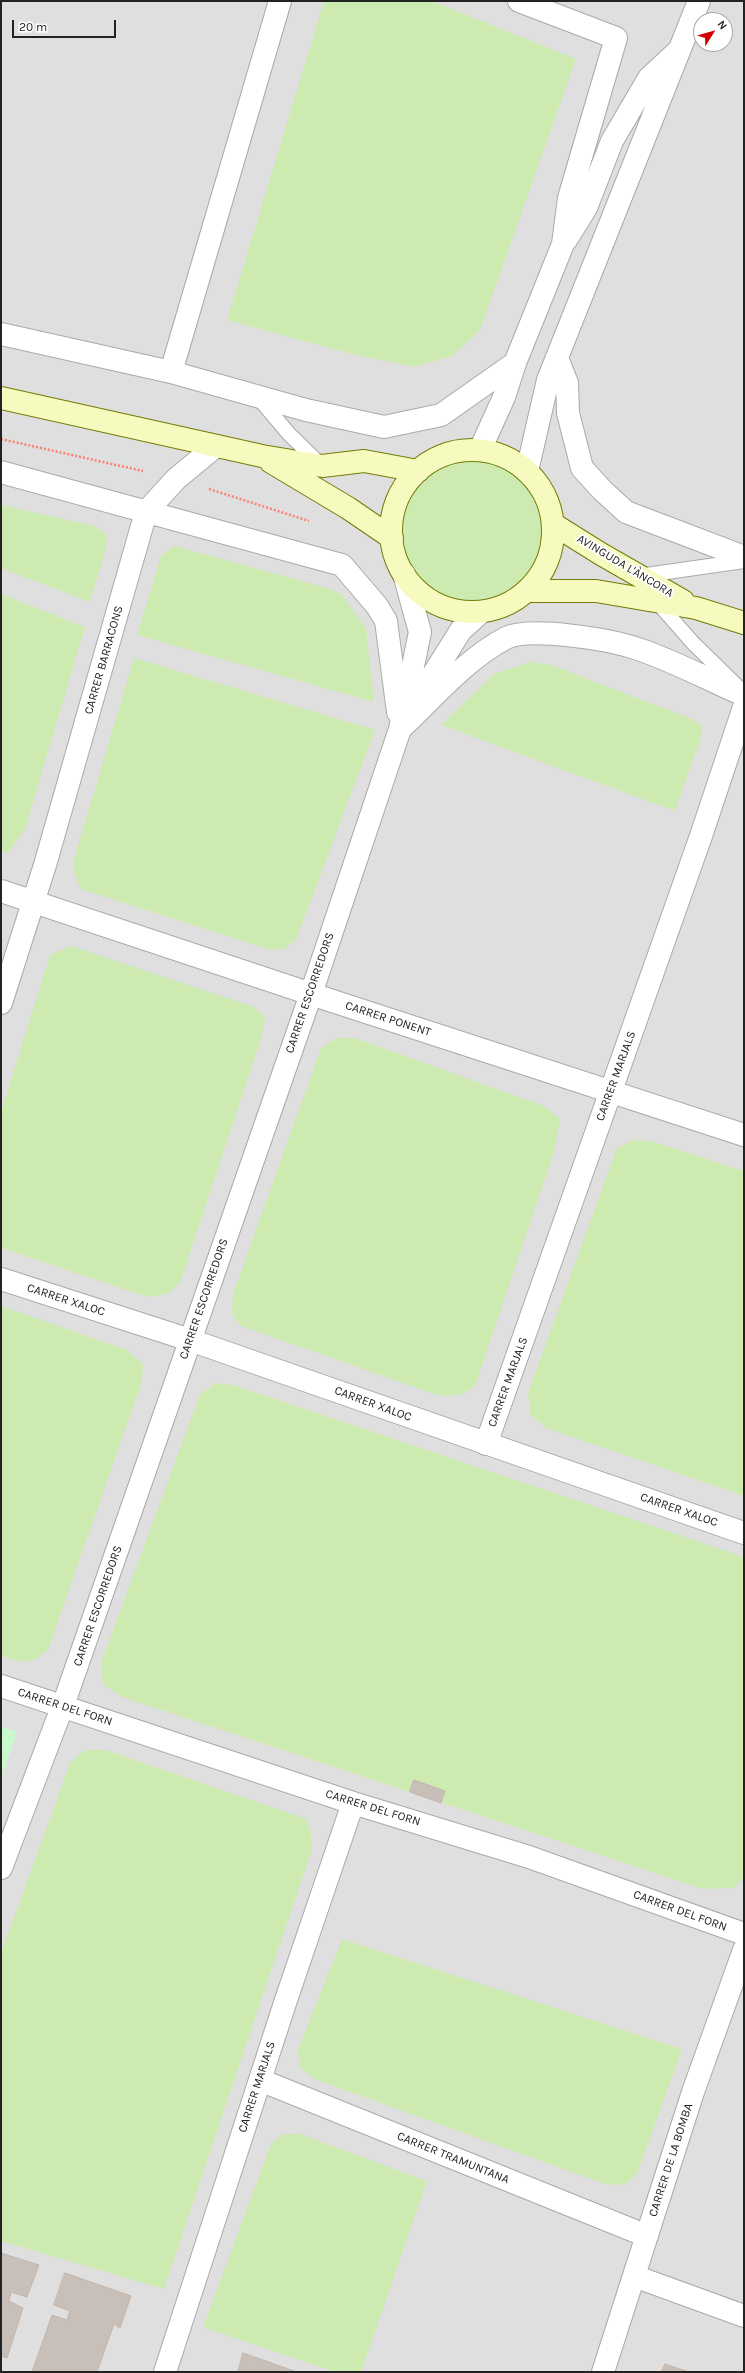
<!DOCTYPE html>
<html>
<head>
<meta charset="utf-8">
<style>
  body { margin:0 }
  #map { position:relative; width:745px; height:2373px; overflow:hidden; background:#f2efe9; font-family:Karla,sans-serif }
  canvas { display:block }
  .frame { position:absolute; inset:0; border:2px solid #222; pointer-events:none }
  .north { position:absolute; left:693px; top:12px; width:40px; height:40px; box-sizing:border-box; background:#fff; border:1px solid #a7a7a7; border-radius:50%; rotate:53deg; font-size:11px; font-weight:700; line-height:16px; text-align:center; color:#222 }
  .north::after { content:''; display:block; margin:auto; width:14px; height:18px; background:#d40000; clip-path:polygon(50% 0,100% 100%,50% 72%,0 100%) }
  .scale { position:absolute; left:12px; top:20px; width:104px; height:18px; box-sizing:border-box; border:2px solid #222; border-top:0; padding-left:5px; font-size:12px; line-height:14px; white-space:nowrap; color:#222; -webkit-text-stroke:3px #fff; paint-order:stroke }
</style>
</head>
<body>
<div id="map">
<canvas width="745" height="2373"></canvas>
<div class="frame"></div>
<div class="north">N</div>
<div class="scale">20 m</div>
</div>
<script>
const ctx = document.querySelector('canvas').getContext('2d');
ctx.lineJoin = 'round';
function paint(path, color) {
  ctx.fillStyle = color;
  ctx.fill(path, 'evenodd');
}
function trace(path, color, width, dash) {
  ctx.strokeStyle = color;
  ctx.lineWidth = width;
  ctx.lineCap = dash ? 'butt' : 'round';
  ctx.setLineDash(dash || []);
  ctx.stroke(path);
}
function label(font, color, halo, rows, align = 'center') {
  ctx.font = font + ' Karla,sans-serif';
  ctx.lineWidth = 3.5;
  ctx.setLineDash([]);
  ctx.textBaseline = 'middle';
  ctx.strokeStyle = halo;
  ctx.fillStyle = color;
  for (const [text, x, y, turn = 0] of rows) {
    ctx.save();
    ctx.translate(x, y);
    ctx.rotate((+turn || 0) * Math.PI / 180);
    ctx.textAlign = isNaN(turn) ? turn : align;
    if (halo) ctx.strokeText(text, 0, 0);
    ctx.fillText(text, 0, 0);
    ctx.restore();
  }
}
const residential = new Path2D(`
  M1 1H744V2372H1ZM701 20H725V44H701Z`);
const grass = new Path2D(`
  M324 1H432L576 59 480 330 452 356 414 367 352 354 227 320Z
  M391 531a81 81 0 1 1 162 0a81 81 0 1 1-162 0Z
  M1 505 95 526 104 532 108 541 90 602 1 568Z
  M174 546 327 588 341 594 366 628 374 702 137 635 161 556Z
  M1 594 85 627 25 829 8 853 1 852Z
  M134 658 375 730 296 940 284 949H267L81 889 74 873V859Z
  M531 662 551 665 692 719 702 726 700 740 675 811 441 725 494 674Z
  M71 946 254 1007 265 1017 261 1039 180 1283 167 1294 147 1297 1 1248V1112L50 955Z
  M337 1038H355L544 1106 560 1119 555 1149 475 1386 460 1395 440 1396 241 1326 232 1314 233 1294 321 1048Z
  M633 1140 654 1142 744 1171V1496L546 1428 530 1414 528 1393 617 1148Z
  M1 1306 127 1350 143 1364 142 1381 48 1650C29 1665 23 1663 1 1656Z
  M216 1383 234 1385 744 1557V1877L733 1888 703 1889 125 1698 103 1685 101 1663 200 1394Z
  M85 1750H106L306 1819 311 1833 312 1849 164 2289 1 2241V1953L70 1763Z
  M342 1939 682 2049 637 2174 624 2185 605 2184 314 2079 300 2067 298 2049Z
  M283 2134H300L427 2181 361 2372H335L203 2327 271 2144Z`);
const park = new Path2D(`
  M1 1726 17 1732 1 1779Z`);
const building = new Path2D(`
  M414 1780 445 1791 441 1803 410 1792Z
  M1 2253 39 2265 27 2297 11 2292 9 2301 23 2308 7 2358 1 2356Z
  M65 2273 131 2296 120 2328 114 2324 97 2372H32L52 2315 67 2320 70 2311 54 2305Z
  M243 2353 297 2372H238Z
  M665 2364 689 2372H662Z`);
const path = new Path2D(`
  M1 439 143 471
  M209 489 309 521`);
const lane = new Path2D(`
  M257 396 289 434 322 466
  M639 576 744 561
  M657 602 693 643 738 687`);
const street = new Path2D(`
  M566 240 586 208 612 141 649 78 677 52
  M1 334 171 372 306 410 384 427 441 415 515 363 563 244 569 198 616 38 519 1
  M557 358 567 383 568 413 582 468 602 490 626 512 744 557
  M171 372 280 1
  M480 450 504 397 515 363
  M527 471 548 380 699 1
  M1 472 342 565 377 606 386 621 398 712
  M414 705 461 630 481 612
  M400 729C433 698 466 659 506 638 530 626 612 640 638 649 674 661 709 680 744 695
  M1 891 311 994 744 1135
  M1 1003 45 865 146 512 176 479 216 446
  M1 1279 190 1340 744 1533
  M486 1444 701 836 744 707
  M1 1686 353 1803 529 1857 744 1934
  M1 1868 66 1697 311 994 400 729 420 632 404 574
  M260 2080 647 2236
  M634 2276 744 2316
  M165 2372 285 2003 353 1803
  M603 2372 693 2092 744 1950`);
const secondary = new Path2D(`
  M1 398 262 456 322 466 364 461 418 471
  M391 531a81 81 0 1 1 162 0a81 81 0 1 1-162 0Z
  M271 462 348 508 392 538
  M553 524 601 554 683 601
  M528 591H596L696 608 744 623`);
const streetNames = [
  ["AVINGUDA L'ÀNCORA",625,566,31],
  ["CARRER BARRACONS",104,660,-74],
  ["CARRER ESCORREDORS",310,993,-71],
  ["CARRER PONENT",388,1019,18],
  ["CARRER MARJALS",616,1076,-70],
  ["CARRER ESCORREDORS",204,1299,-71],
  ["CARRER XALOC",66,1300,18],
  ["CARRER MARJALS",508,1382,-70],
  ["CARRER XALOC",373,1404,20],
  ["CARRER XALOC",679,1510,19],
  ["CARRER ESCORREDORS",98,1606,-71],
  ["CARRER DEL FORN",65,1707,18],
  ["CARRER DEL FORN",373,1808,17],
  ["CARRER DEL FORN",680,1911,20],
  ["CARRER MARJALS",257,2087,-72],
  ["CARRER TRAMUNTANA",453,2158,22],
  ["CARRER DE LA BOMBA",671,2160,-72]
];
paint(residential, '#e0dfdf');
paint(grass, '#cdebb0');
paint(park, '#c8facc');
paint(building, '#c7bfb8');
trace(building, '#c4b6ab', 1);
trace(lane, '#a9a9a9', 16);
trace(street, '#a9a9a9', 24);
trace(secondary, '#707d05', 24);
trace(path, '#fa8072', 2.5, [2, 2]);
trace(lane, '#fff', 14);
trace(street, '#fff', 22);
trace(secondary, '#f7fabf', 22);
label('12px', '#222', '#fff', streetNames);
</script>
</body>
</html>
